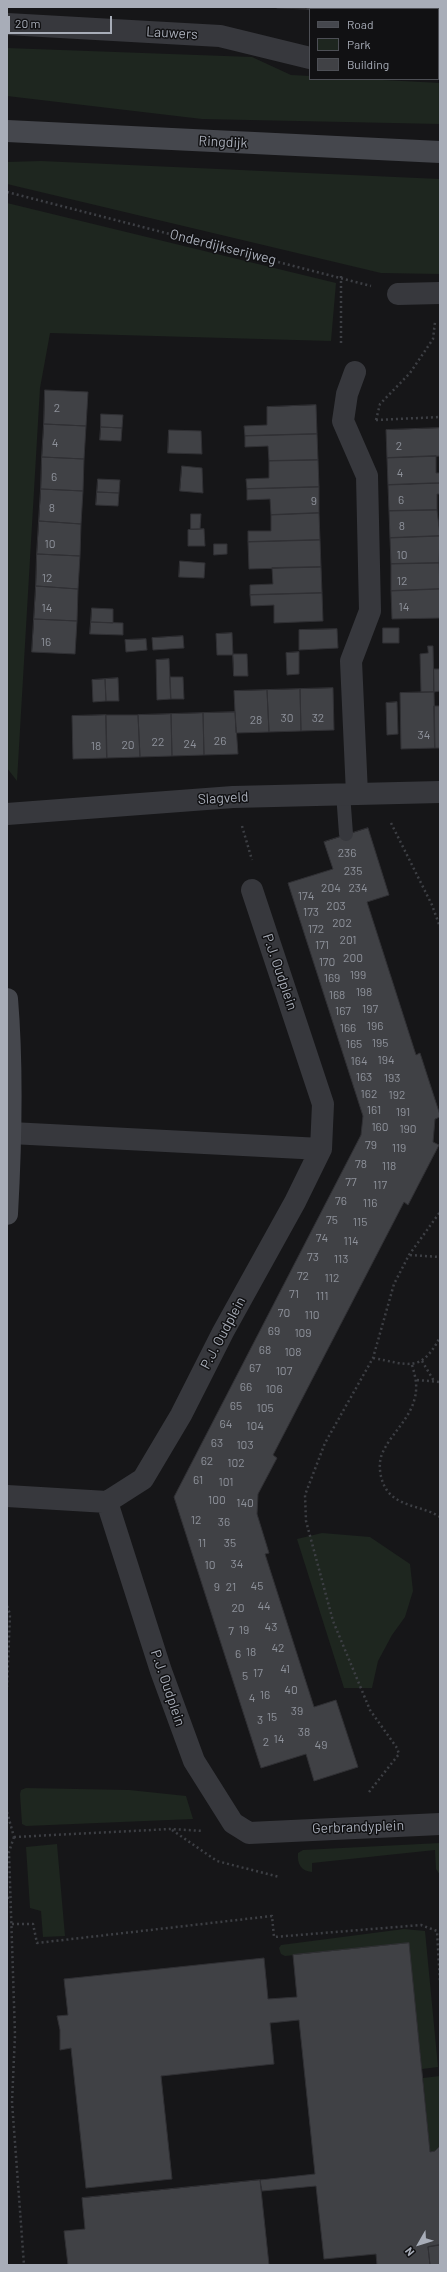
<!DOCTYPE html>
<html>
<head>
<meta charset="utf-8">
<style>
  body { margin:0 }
  #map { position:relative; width:447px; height:2272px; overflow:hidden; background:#161618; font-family:Barlow,sans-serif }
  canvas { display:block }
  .frame { position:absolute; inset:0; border:8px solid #a8adb8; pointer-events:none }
  .legend { position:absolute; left:309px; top:8px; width:130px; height:72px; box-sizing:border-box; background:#111113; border:1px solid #4d4f55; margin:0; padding:5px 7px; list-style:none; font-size:12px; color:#a8adb8 }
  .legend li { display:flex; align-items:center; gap:8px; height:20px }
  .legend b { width:20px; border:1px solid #4d4f55 }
  .north { position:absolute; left:399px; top:2224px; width:40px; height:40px; -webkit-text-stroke:3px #111113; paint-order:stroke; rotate:231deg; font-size:11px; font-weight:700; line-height:16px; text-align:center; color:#a8adb8 }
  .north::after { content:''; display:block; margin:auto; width:14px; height:18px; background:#a8adb8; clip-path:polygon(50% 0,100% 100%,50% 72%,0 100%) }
  .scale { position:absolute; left:8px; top:16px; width:104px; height:18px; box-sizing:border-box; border:2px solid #a8adb8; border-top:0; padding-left:5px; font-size:12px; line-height:14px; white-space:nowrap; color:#a8adb8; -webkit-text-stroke:3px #111113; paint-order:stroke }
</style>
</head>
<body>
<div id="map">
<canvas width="447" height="2272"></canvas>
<div class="frame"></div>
<ul class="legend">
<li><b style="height:5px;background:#45474d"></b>Road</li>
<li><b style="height:11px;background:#1e261f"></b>Park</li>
<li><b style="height:11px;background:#404145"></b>Building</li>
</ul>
<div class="north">N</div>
<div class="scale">20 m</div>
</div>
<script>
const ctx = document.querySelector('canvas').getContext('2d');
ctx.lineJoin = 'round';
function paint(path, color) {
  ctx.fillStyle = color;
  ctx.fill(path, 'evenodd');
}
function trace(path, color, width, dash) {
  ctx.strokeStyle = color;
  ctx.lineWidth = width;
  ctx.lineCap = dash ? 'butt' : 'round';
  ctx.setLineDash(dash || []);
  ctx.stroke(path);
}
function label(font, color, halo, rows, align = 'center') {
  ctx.font = font + ' Barlow,sans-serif';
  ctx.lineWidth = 3;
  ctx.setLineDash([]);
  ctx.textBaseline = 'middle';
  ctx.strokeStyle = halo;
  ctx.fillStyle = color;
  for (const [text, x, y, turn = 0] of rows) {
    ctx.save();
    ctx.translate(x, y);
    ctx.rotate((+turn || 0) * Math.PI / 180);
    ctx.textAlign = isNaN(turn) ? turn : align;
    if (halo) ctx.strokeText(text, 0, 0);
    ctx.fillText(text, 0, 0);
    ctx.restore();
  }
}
const green = new Path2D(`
  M7 48 252 57 291 75 310 76V79H364L440 83V124L202 119 7 96Z
  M41 161 440 179V274L381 273 7 184V162Z
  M7 203 336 283 331 341 50 333 40 388 17 781 7 768Z
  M322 1533 370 1537 410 1564 413 1591 405 1617 392 1635 378 1661 372 1688H344L297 1539Z
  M26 1788 129 1790 186 1796 193 1819 26 1826 22 1824 20 1794 21 1790Z
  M440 1843V1875L436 1869 435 1850 312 1863V1872C301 1871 297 1864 298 1853L303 1850Z
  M57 1844 65 1936 43 1937 41 1911 30 1908 26 1847Z
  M404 1929 425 1931 438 2067 422 2069 408 1944 285 1956 281 1954 279 1948 281 1945Z
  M440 2076V2146L435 2151H430L423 2078Z`);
const building = new Path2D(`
  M277 7H306V9L277 8Z
  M306 7H334V9L310 10 306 9Z
  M334 7H362V9H334Z
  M362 7H391V9H362Z
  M391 7H438V9H391Z
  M45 390 88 392 86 426 44 424Z
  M316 405 317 434 245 436 244 426 267 425V407Z
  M101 414 123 415 122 428 101 427Z
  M44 424 86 426 84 459 42 457Z
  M101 427 122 428 121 441 100 440Z
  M440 428V456L387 458 386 430Z
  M169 430 201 431 202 454 168 453Z
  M317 434 318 460 269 461 268 446 245 447V436Z
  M436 456V473H440V483L388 485 387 458Z
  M42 457 84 459 83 491 41 489Z
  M318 460 319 487 247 489 246 479 269 478V461Z
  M182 466 202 468 203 493 180 491Z
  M98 479 120 480 119 493 97 492Z
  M431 483H440V494H437V510L389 511 388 485Z
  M319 487V513L271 515 270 499 247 500V489Z
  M41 489 83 491 81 524 39 521Z
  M97 492 119 493 118 506 96 505Z
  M437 510 440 536 390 538 389 511Z
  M319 513 320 540 248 542V531H271V515Z
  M191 514H201L200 529H191Z
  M39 521 81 524 80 556 37 554Z
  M204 529 205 546H188V530Z
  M440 536 439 563 391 564 390 538Z
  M320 540 321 567 249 569 248 542Z
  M214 544H227V554L214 555Z
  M37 554 80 556 78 589 36 586Z
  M180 561 205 563 204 578 179 577Z
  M439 563 440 589 391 591V564Z
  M321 567 322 593 250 595V585L273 584 272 568Z
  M36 586 78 589 77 621 34 619Z
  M440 589V618L392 619 391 591Z
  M322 593 323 621 274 623V605L251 606 250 595Z
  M92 608 113 609V623L91 622Z
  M34 619 77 621 75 654 32 652Z
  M91 622 123 623V635L90 634Z
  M383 628H399V643H383Z
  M337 629 338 648 299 650V630Z
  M232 633 233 655H217L216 634Z
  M183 636 184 648 153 650 152 638Z
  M146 639 147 650 126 652 125 640Z
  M428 646H433L434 692H421L420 654 428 653Z
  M299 652V674L287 675 286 653Z
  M233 654H247L248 676H234Z
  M169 659 171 699 157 700 156 660Z
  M434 669H440V691L434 692Z
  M170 677H183L184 699H171Z
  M118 678 119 701H106L105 679Z
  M105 679 106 701 93 702 92 680Z
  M333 688 334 730 301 731 300 689Z
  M300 689 301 731 269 732 267 690Z
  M267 690 269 732 236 733 234 691Z
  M434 692 435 748 401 749 400 693Z
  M397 702 398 734 387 735 386 703Z
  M434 706H440V748H435Z
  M235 712 238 754 204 755 203 713Z
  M203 713 204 755 172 756 171 714Z
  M171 714 172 756 140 757 138 715Z
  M106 715 107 758 73 759 72 716Z
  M106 715H138L140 757 107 758Z
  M368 828 389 895 367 902 416 1055 420 1053 440 1115V1117L435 1119 433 1142 439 1145 408 1205 404 1202 273 1455 277 1458 258 1494 257 1514 269 1553 265 1554 314 1707 336 1700 358 1767 314 1781 306 1754 261 1768 174 1497 361 1135 363 1116 288 883 333 869 324 842Z
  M409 1943 430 2152 435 2151 440 2146V2250V2245L428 2247 430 2265H377L376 2254 324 2259 316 2186 262 2191 260 2180 315 2174 299 2020 270 2023 274 2064 161 2076 172 2179 86 2188 71 2048 60 2050V2030L57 2016 68 2015 64 1979 264 1958 268 1999 297 1997 293 1955Z
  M260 2180 269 2265H68L64 2231 85 2229 82 2198Z
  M440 2245V2265H430L428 2247Z`);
const path = new Path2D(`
  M7 192 371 286
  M341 276V346
  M376 420 380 404 410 373 433 339 435 322
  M376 420 440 417
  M391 823 432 905 440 927
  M242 826 252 860
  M410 1255 440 1257
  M373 1358C407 1364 421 1374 440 1337
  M422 1361 434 1381
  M412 1365C416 1378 418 1388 414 1401 408 1421 390 1435 382 1454 377 1466 381 1485 390 1494 403 1507 425 1507 440 1517
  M417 1380 440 1382
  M7 1606 10 1614 7 1687
  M369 1792 399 1754 397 1748 370 1710 333 1621 306 1521 305 1495 325 1443 373 1358 394 1284 409 1255 440 1212
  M7 1812 14 1837
  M172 1830 217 1861 279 1877
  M14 1837 9 1852 15 2035 12 2102 24 2265
  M14 1837 171 1829 203 1831
  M7 1898 12 1897
  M12 1924H33L37 1943 272 1916 274 1937 421 1925 437 1931 440 1982`);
const service = new Path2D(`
  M343 793 346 834`);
const minor = new Path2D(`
  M7 24 220 36 310 58
  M438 68H440
  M398 294 440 293
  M355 372 347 394 343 421 367 476 370 611 351 661 357 794
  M7 814 233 797 440 792
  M252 890 323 1104 321 1149 295 1202 223 1332 181 1415 143 1479 107 1502 161 1671 194 1761 233 1823 249 1833 440 1824
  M11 1133 321 1149
  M7 1496 107 1502`);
const secondary = new Path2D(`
  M7 131 440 152
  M7 999C13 1071 11 1142 7 1214`);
const numberNames = [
  ["2",57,408],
  ["4",55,443],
  ["2",399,446],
  ["4",400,473],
  ["6",54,477],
  ["6",401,500],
  ["9",314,501],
  ["8",52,508],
  ["8",402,526],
  ["10",50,544],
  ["10",402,555],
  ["12",47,578],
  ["12",402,581],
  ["14",404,607],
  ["14",47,608],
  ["16",46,642],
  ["30",287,718],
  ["32",318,718],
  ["28",256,720],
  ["34",424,735],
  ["26",220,741],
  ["22",158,742],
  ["24",190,744],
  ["20",128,745],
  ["18",96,746],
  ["236",347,853],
  ["235",353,871],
  ["204",331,888],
  ["234",358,888],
  ["174",306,896],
  ["203",336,906],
  ["173",311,912],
  ["202",342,923],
  ["172",316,929],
  ["201",348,940],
  ["171",322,945],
  ["200",353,958],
  ["170",327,962],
  ["199",358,975],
  ["169",332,978],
  ["198",364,992],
  ["168",337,995],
  ["197",370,1009],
  ["167",343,1011],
  ["196",375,1026],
  ["166",348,1028],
  ["195",380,1043],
  ["165",354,1044],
  ["194",386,1060],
  ["164",359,1061],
  ["163",364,1077],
  ["193",392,1078],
  ["162",369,1094],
  ["192",397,1095],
  ["161",374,1110],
  ["191",403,1112],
  ["160",380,1127],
  ["190",408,1129],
  ["79",371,1145],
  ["119",399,1148],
  ["78",361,1164],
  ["118",389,1166],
  ["77",351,1182],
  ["117",380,1185],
  ["76",341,1201],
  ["116",370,1203],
  ["75",332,1220],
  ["115",360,1222],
  ["74",322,1238],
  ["114",351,1241],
  ["73",313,1257],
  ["113",341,1259],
  ["72",303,1276],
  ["112",332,1278],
  ["71",294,1294],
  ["111",322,1296],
  ["70",284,1313],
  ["110",312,1315],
  ["69",274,1331],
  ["109",303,1333],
  ["68",265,1350],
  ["108",293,1352],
  ["67",255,1368],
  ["107",284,1371],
  ["66",246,1387],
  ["106",274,1389],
  ["65",236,1406],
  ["105",265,1408],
  ["64",226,1424],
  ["104",255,1426],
  ["63",217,1443],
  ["103",245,1445],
  ["62",207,1461],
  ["102",236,1463],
  ["61",198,1480],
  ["101",226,1482],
  ["100",217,1500],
  ["140",245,1503],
  ["12",196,1520],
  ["36",224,1522],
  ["11",202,1543],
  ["35",230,1543],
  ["34",237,1564],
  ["10",210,1565],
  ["45",257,1586],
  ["9",217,1587],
  ["21",231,1587],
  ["44",264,1606],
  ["20",238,1608],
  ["43",271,1627],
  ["19",244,1630],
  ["7",231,1631],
  ["42",278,1648],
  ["18",251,1652],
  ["6",238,1654],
  ["41",285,1669],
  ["17",258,1673],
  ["5",245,1676],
  ["40",291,1690],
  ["16",265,1695],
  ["4",252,1698],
  ["39",297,1711],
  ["15",272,1717],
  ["3",260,1720],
  ["38",304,1732],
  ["14",279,1739],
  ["2",266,1742],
  ["49",321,1745]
];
const streetNames = [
  ["Lauwers",172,33,3],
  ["Ringdijk",223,142,3],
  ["Onderdijkserijweg",223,247,14],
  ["Slagveld",223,798,-3],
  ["P.J. Oudplein",280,972,71],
  ["P.J. Oudplein",223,1333,-62],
  ["P.J. Oudplein",168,1688,71],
  ["Gerbrandyplein",358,1827,-2]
];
paint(green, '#1e261f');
paint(building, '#404145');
trace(building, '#303034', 1);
trace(path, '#3d3f44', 2.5, [2, 3]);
trace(service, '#37383d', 14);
trace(minor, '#37383d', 22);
trace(secondary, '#45474d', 22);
label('12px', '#8e929b', null, numberNames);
label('14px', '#a8adb8', '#111113', streetNames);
</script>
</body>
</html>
